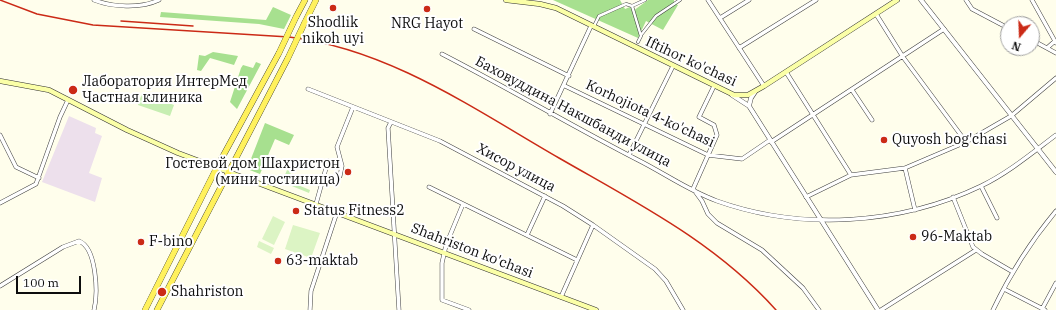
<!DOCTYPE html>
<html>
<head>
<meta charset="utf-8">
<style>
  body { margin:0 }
  #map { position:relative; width:1056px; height:310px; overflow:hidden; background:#fffeec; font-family:"IBM Plex Serif",serif }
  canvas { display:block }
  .north { position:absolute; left:1000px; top:16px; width:40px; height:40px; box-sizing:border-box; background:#fff; border:1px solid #9e9e9e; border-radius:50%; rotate:199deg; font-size:11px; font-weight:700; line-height:16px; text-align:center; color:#0d0d0d }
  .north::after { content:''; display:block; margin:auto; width:14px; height:18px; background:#cb2a16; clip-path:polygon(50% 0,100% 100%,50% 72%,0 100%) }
  .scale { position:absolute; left:16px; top:276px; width:65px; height:18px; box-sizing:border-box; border:2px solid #0d0d0d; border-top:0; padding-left:5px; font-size:12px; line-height:14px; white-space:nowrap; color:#0d0d0d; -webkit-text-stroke:3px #fff; paint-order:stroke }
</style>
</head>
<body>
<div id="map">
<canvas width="1056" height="310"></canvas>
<div class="north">N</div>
<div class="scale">100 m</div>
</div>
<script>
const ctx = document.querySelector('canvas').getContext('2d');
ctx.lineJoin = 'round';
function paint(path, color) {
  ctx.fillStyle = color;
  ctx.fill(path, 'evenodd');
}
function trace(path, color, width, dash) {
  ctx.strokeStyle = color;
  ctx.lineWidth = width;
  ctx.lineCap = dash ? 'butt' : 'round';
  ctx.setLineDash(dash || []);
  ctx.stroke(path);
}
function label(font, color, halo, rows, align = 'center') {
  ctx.font = font + ' "IBM Plex Serif",serif';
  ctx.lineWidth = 4;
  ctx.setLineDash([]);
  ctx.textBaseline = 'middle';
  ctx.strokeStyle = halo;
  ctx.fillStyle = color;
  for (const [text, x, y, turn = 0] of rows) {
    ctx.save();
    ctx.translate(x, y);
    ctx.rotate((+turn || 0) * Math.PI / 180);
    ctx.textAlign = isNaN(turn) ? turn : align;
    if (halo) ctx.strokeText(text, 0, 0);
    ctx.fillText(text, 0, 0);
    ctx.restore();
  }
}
const industrial = new Path2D(`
  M69 116 96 128 95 133 102 136 89 173 102 178 95 202 42 182Z`);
const green = new Path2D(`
  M142 93 174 105 170 116 138 105Z
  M287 170 291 172 288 181 310 190 309 193 282 182Z`);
const forest = new Path2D(`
  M553 0H620L625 9 630 7 633 11 648 0H674V3L678 5 663 30 646 21 638 38Z
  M273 7 291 15 284 29 259 24 160 17 161 12 266 20Z
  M213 52 238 56 234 65 210 58 201 71 197 70 199 55 205 56Z
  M256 62 261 64 237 109 230 102 241 68 243 65 253 68Z
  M265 123 294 135 289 145 275 139 260 174 247 169Z`);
const pitch = new Path2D(`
  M273 216 285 222 274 245 262 239Z
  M293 225 320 233 311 258 285 249Z
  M259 241 274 248 271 254 257 247Z`);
const pedestrian = new Path2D(`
  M632 6 645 0
  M594 26 599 16 626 4 632 6 641 36 638 42
  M641 35 656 16 680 0`);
const minor = new Path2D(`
  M94 0C112 7 140 9 159 0
  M708 0 764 86
  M966 0 972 9 1008 28
  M1032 0 1056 43
  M876 14 903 57 966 142
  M720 18 749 0
  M474 29 569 76
  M1032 40 1056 53
  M739 48 816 0
  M1047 48 1055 41
  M442 54C508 88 572 126 638 160 664 173 689 191 717 201 801 231 900 225 981 186 1008 173 1032 153 1056 135
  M786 72 851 175
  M565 86 708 155 742 159 770 140
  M308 89 440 141 563 206 593 225 655 269 666 281 683 310
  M852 90 872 120
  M550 114 591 26
  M391 122 388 128 399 310
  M0 135 16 167 39 178
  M771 142 944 29
  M629 155 673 66
  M905 168 915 210
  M340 176 342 166 337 147 353 107
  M981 186 997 218
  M429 187 577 260
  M693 189 717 135 714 125 699 117 714 86
  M694 190 702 201 708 214 717 223 762 250 803 288 819 310
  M806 197 851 175 905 168 966 142 1011 116 1056 78
  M953 197 973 247 982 254 1013 272
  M0 203 36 184 60 117 68 100
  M316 204 328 161
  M463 204 446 245 442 263V300L469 310
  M527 235 545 196
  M0 286 63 247 79 241C97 248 98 294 94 310
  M1004 289 1045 310
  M561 297 593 225
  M1042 309 1056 283
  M310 310 311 291 337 212
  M881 310 976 250
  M993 310C1010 274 1031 241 1056 211`);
const tertiary = new Path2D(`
  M921 0 1056 172
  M732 95 749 106 878 310
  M749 106 751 98 755 92`);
const secondary = new Path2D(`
  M506 0 540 4 556 8 734 95H748L764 86 897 0
  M0 81 49 90 127 130 178 153 596 310`);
const primary = new Path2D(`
  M296 17 305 0
  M305 22 316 0
  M145 310 217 167 279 53
  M157 310 288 58`);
const rail = new Path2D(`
  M0 0 37 14 93 25 289 37C389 49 474 109 559 158 637 203 715 242 776 310
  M121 21 193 26`);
const primaryBridge = new Path2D(`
  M279 53 296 17
  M288 58 305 22`);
const markers = [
  [333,8,4,"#cb2a16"],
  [427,9,4,"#cb2a16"],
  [73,90,5,"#cb2a16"],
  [884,140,4,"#cb2a16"],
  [348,172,4,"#cb2a16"],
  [296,211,4,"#cb2a16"],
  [913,237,4,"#cb2a16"],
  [141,242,4,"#cb2a16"],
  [278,261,4,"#cb2a16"],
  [162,292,5,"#cb2a16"]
];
const poiNames = [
  ["Shodlik",333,23,"center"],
  ["nikoh uyi",333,39,"center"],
  ["NRG Hayot",427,24,"center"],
  ["Лаборатория ИнтерМед",82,82],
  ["Частная клиника",82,98],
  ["Quyosh bog'chasi",892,140],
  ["Гостевой дом Шахристон",340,164,"right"],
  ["(мини гостиница)",340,180,"right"],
  ["Status Fitness2",304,211],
  ["96-Maktab",921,237],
  ["F-bino",149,242],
  ["63-maktab",286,261],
  ["Shahriston",171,292]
];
const streetNames = [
  ["Iftihor ko'chasi",691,62,25],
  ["Баховуддина Накшбанди улица",573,112,28],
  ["Korhojiota 4-ko'chasi",650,114,25],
  ["Хисор улица",516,168,28],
  ["Shahriston ko'chasi",472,251,21]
];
paint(industrial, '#ede0ec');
paint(green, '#c7eeb2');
paint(forest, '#a7e08f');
paint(pitch, '#dcf4c4');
trace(pedestrian, '#404040', 3.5);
trace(minor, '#404040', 4.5);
trace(tertiary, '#404040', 5);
trace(secondary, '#2f2f2f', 5.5);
trace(primary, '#1e1e1e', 6);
trace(pedestrian, '#fff', 2.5);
trace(minor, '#fff', 3.5);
trace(tertiary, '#fff', 4);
trace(secondary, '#fbffa7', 4.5);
trace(primary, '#fff15c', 5.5);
trace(rail, '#cb2a16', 1.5);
trace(primaryBridge, '#1e1e1e', 6, []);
trace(primaryBridge, '#fff15c', 5.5);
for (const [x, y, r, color] of markers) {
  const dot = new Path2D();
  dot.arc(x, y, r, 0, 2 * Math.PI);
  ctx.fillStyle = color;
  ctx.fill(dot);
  trace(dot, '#fff', 1.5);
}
label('14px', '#0d0d0d', '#fff', poiNames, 'left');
label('14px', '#0d0d0d', '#fff', streetNames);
</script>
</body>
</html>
